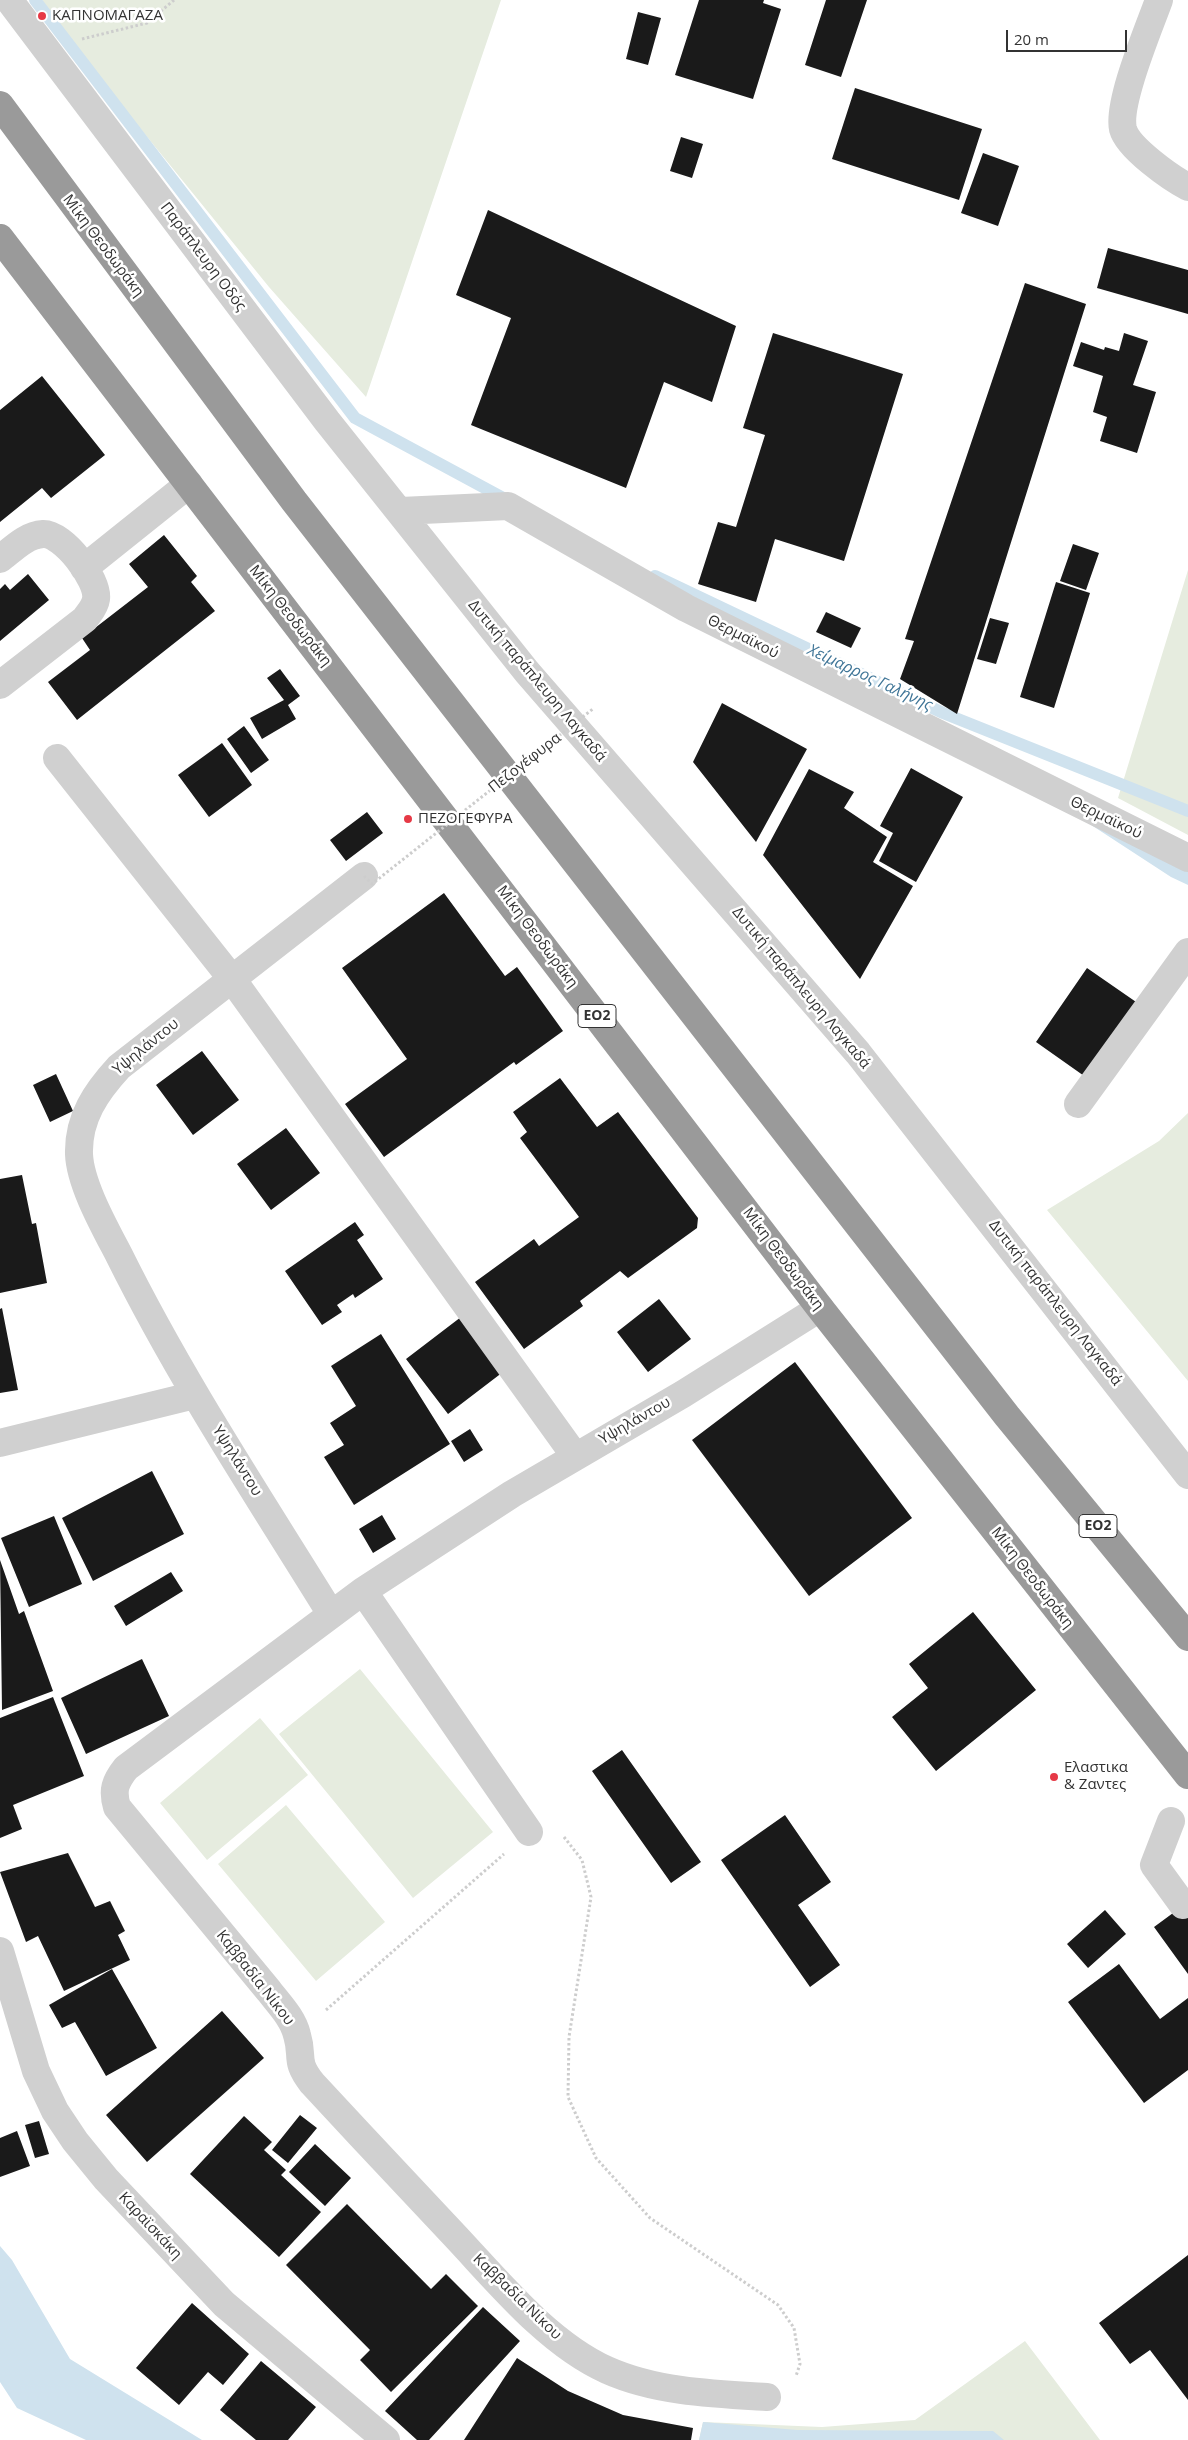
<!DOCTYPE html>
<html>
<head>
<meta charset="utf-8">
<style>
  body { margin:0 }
  #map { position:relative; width:1188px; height:2440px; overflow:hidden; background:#fff; font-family:"Open Sans",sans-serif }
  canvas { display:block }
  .scale { position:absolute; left:1006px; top:30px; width:121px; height:22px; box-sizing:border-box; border:2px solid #333; border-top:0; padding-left:6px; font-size:15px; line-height:18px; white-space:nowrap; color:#333; -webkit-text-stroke:4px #fff; paint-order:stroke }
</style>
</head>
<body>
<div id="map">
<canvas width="1188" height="2440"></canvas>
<div class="scale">20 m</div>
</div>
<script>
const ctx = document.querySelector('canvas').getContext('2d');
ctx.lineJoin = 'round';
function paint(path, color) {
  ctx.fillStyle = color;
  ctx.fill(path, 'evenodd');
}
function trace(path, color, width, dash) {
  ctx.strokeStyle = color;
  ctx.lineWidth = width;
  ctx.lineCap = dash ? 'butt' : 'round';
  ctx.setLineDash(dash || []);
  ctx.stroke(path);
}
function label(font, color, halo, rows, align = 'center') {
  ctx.font = font + ' "Open Sans",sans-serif';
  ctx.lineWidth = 5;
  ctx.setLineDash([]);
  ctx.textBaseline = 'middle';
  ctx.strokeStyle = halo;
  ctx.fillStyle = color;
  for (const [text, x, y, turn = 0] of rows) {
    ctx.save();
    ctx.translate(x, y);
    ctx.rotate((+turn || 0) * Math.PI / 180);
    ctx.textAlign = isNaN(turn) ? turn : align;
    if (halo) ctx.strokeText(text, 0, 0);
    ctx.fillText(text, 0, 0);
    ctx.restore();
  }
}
const green = new Path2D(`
  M43 0H501L366 397 269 287 40 5Z
  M1188 570V835L1118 798Z
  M1188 1113V1381L1047 1210 1159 1141Z
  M360 1669 493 1832 413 1898 279 1734Z
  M260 1718 308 1775 207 1860 160 1803Z
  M286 1805 385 1922 316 1981 218 1864Z
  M1025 2341 1100 2440H699L703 2422 822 2427 915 2420Z`);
const water = new Path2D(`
  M1059 804 1188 855V885L1171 877Z
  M0 2246 12 2260 70 2359 202 2440H86L17 2408 0 2382Z
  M703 2422 797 2430 993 2431 1004 2440H699Z`);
const stream = new Path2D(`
  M35 0 355 418 507 500
  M655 576 943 713 1188 811`);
const building = new Path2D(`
  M699 0H764L763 3 781 9 753 99 675 75Z
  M826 0H867L841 77 805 65Z
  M638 12 661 18 648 65 626 59Z
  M855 88 982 129 959 200 832 159Z
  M681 137 703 144 692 178 670 171Z
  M983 153 1019 166 998 226 961 213Z
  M488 210 736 326 712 402 664 382 626 488 471 425 511 318 456 295Z
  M1108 248 1188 270V314L1097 288Z
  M1025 283 1086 304 957 714 900 679 914 641 905 639Z
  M773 333 903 374 844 561 775 539 756 602 698 584 718 522 736 527 765 435 743 428Z
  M1124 333 1148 341 1133 385 1156 392 1137 453 1100 441 1107 417 1093 412 1103 376 1073 366 1081 342 1104 350 1105 347 1119 351Z
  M42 376 105 455 51 498 42 488 0 522V410Z
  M164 535 197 576 191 582 215 611 77 720 48 682 90 650 82 638 148 587 129 564Z
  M1073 544 1099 553 1086 590 1060 581Z
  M28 574 49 600 0 641V589L5 584 10 590Z
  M1056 582 1090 593 1054 708 1020 697Z
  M826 612 861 628 851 648 816 632Z
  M990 618 1009 623 996 664 977 659Z
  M280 669 300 696 288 705 296 719 262 739 250 718 284 700 267 678Z
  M722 703 807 749 756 842 693 762Z
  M244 726 269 760 251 773 227 739Z
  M222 743 252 785 209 817 178 775Z
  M911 768 963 797 916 882 879 861 893 833 880 826Z
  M809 769 854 792 844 808 887 837 873 862 913 886 860 979 763 855Z
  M367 812 383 833 346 861 330 840Z
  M444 893 505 976 517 967 563 1031 516 1065 514 1062 384 1157 345 1104 407 1059 342 968Z
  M1087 968 1139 1004 1087 1078 1036 1042Z
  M202 1051 239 1100 193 1135 156 1085Z
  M56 1074 73 1111 50 1122 33 1085Z
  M560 1078 597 1127 618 1112 698 1218 697 1228 628 1278 620 1271 580 1301 583 1306 524 1349 475 1282 534 1239 539 1246 579 1217 520 1138 527 1132 513 1112Z
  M286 1128 320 1173 271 1210 237 1164Z
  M22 1175 32 1224 36 1223 47 1283 0 1293V1179Z
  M355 1222 364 1235 357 1240 383 1279 355 1298 353 1294 337 1305 342 1312 322 1325 285 1271Z
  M659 1299 691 1339 648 1372 617 1332Z
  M2 1308 18 1390 0 1393V1309Z
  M461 1317 503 1372 448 1414 406 1359Z
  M381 1334 450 1444 354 1505 324 1457 344 1445 330 1423 356 1406 331 1366Z
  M795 1362 912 1518 809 1596 692 1440Z
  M470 1429 483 1450 464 1462 451 1441Z
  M152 1471 184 1534 93 1581 62 1518Z
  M382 1515 396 1539 373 1553 359 1529Z
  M54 1516 82 1584 29 1607 1 1538Z
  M0 1560 19 1614 24 1611 53 1691 2 1710Z
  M171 1572 183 1591 126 1626 114 1606Z
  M973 1612 1036 1690 936 1771 892 1717 928 1688 909 1664Z
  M142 1659 169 1716 86 1754 61 1698Z
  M53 1697 84 1776 13 1805 22 1829 0 1838V1718Z
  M622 1750 701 1862 671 1883 592 1771Z
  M785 1815 831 1882 798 1905 840 1965 810 1987 721 1860Z
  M68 1853 95 1907 110 1901 125 1931 118 1935 130 1960 64 1991 38 1936 26 1942 0 1872Z
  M1188 1902V1974L1154 1927Z
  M1105 1910 1126 1934 1088 1968 1067 1944Z
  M1119 1964 1160 2019 1188 1998V2070L1144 2103 1068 2002Z
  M112 1969 157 2048 106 2076 75 2022 62 2028 49 2005Z
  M222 2011 264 2058 147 2162 106 2115Z
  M300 2115 317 2128 288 2163 272 2150Z
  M244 2116 272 2142 264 2150 286 2170 281 2175 321 2212 279 2257 190 2174Z
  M39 2121 49 2154 35 2158 25 2125Z
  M17 2131 30 2166 0 2177V2138Z
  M315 2144 351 2178 325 2206 289 2172Z
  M347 2204 431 2289 446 2274 478 2306 391 2392 360 2360 370 2350 286 2265Z
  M1188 2255V2400L1150 2350 1130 2364 1099 2323Z
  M192 2303 249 2354 223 2385 208 2372 179 2405 136 2368Z
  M483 2307 520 2341 429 2440H417L385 2411Z
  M517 2358 568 2391 623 2415 693 2428 691 2440H464Z
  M261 2361 316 2407 288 2440H256L220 2410Z`);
const path = new Path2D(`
  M82 39 147 23 174 0
  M564 1837 582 1860 591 1897 569 2037 568 2097 596 2158 650 2218 778 2305 794 2328 800 2364 796 2376
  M326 2010 504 1854`);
const minor = new Path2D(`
  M9 0 327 421 527 672 858 1053 1188 1475
  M1159 0C1149 28 1117 103 1123 129 1128 148 1171 178 1188 187
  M401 511 508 506 686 608 1188 858
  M0 559C13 549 26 535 43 534 63 533 99 580 96 599 95 607 89 613 85 619L0 685
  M84 568 189 484
  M57 758 232 979 575 1456
  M1078 1104 1188 952
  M0 1443 195 1395
  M363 1591 529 1832
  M331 1614C258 1496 181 1380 119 1255 105 1228 80 1184 79 1154 78 1118 96 1092 119 1067L364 876
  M1171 1821 1154 1865 1183 1905
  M0 1951 36 2071 55 2111 75 2141 106 2179 224 2304 386 2440
  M767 2397C714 2394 656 2392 607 2370 549 2344 500 2284 457 2238 408 2186 360 2135 312 2083 294 2060 304 2058 297 2035 293 2018 279 2004 269 1991L117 1807C112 1790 115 1782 126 1768L363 1591 512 1494 683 1394 820 1308`);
const highway = new Path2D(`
  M0 105 294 501 1007 1416 1188 1637
  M0 238 820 1308 1188 1775`);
const pathBridge = new Path2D(`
  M364 876 372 884 594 708`);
const markers = [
  [42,16,5,"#e63946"],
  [408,819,5,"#e63946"],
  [1054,1777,5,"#e63946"]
];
const shields = [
  [597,1016,38],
  [1098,1526,38]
];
const shieldNames = [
  ["ΕΟ2",597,1016],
  ["ΕΟ2",1098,1526]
];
const poiNames = [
  ["ΚΑΠΝΟΜΑΓΑΖΑ",52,16],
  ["ΠΕΖΟΓΕΦΥΡΑ",418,819],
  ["Ελαστικα",1064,1768],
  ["& Ζαντες",1064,1785]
];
const streetNames = [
  ["Μίκη Θεοδωράκη",103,246,53],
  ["Παράπλευρη Οδός",203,257,53],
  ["Μίκη Θεοδωράκη",290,616,52],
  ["Θερμαϊκού",743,637,27],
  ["Δυτική παράπλευρη Λαγκαδά",537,681,50],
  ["Πεζογέφυρα",525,763,-38],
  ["Θερμαϊκού",1106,818,26],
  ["Μίκη Θεοδωράκη",537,937,53],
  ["Δυτική παράπλευρη Λαγκαδά",801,988,50],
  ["Υψηλάντου",146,1047,-39],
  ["Μίκη Θεοδωράκη",783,1259,53],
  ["Δυτική παράπλευρη Λαγκαδά",1055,1303,52],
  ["Υψηλάντου",635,1421,-30],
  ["Υψηλάντου",237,1461,58],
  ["Μίκη Θεοδωράκη",1032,1578,52],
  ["Καββαδία Νίκου",255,1978,52],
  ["Καραϊσκάκη",150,2226,47],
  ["Καββαδία Νίκου",517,2297,44]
];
const waterNames = [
  ["Χείμαρρος Γαλήνης",870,678,25]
];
paint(green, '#e6ecdf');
paint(water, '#cfe2ee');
trace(stream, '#cfe2ee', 12);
paint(building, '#1a1a1a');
trace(path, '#cdcdcd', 3, [2.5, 2.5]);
trace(minor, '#d0d0d0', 28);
trace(highway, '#9a9a9a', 28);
trace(pathBridge, '#cdcdcd', 3, [2.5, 2.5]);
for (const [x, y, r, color] of markers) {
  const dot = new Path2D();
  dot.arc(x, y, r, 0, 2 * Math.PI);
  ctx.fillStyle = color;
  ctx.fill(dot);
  trace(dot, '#fff', 2);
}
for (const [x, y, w] of shields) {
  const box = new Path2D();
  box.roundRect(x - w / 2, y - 11.5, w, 23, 4);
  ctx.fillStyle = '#fff';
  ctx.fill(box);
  trace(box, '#333', 1);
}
label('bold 14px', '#333', null, shieldNames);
label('15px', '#333', '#fff', poiNames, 'left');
label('15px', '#333', '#fff', streetNames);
label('italic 16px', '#3f7597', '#fff', waterNames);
</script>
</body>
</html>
